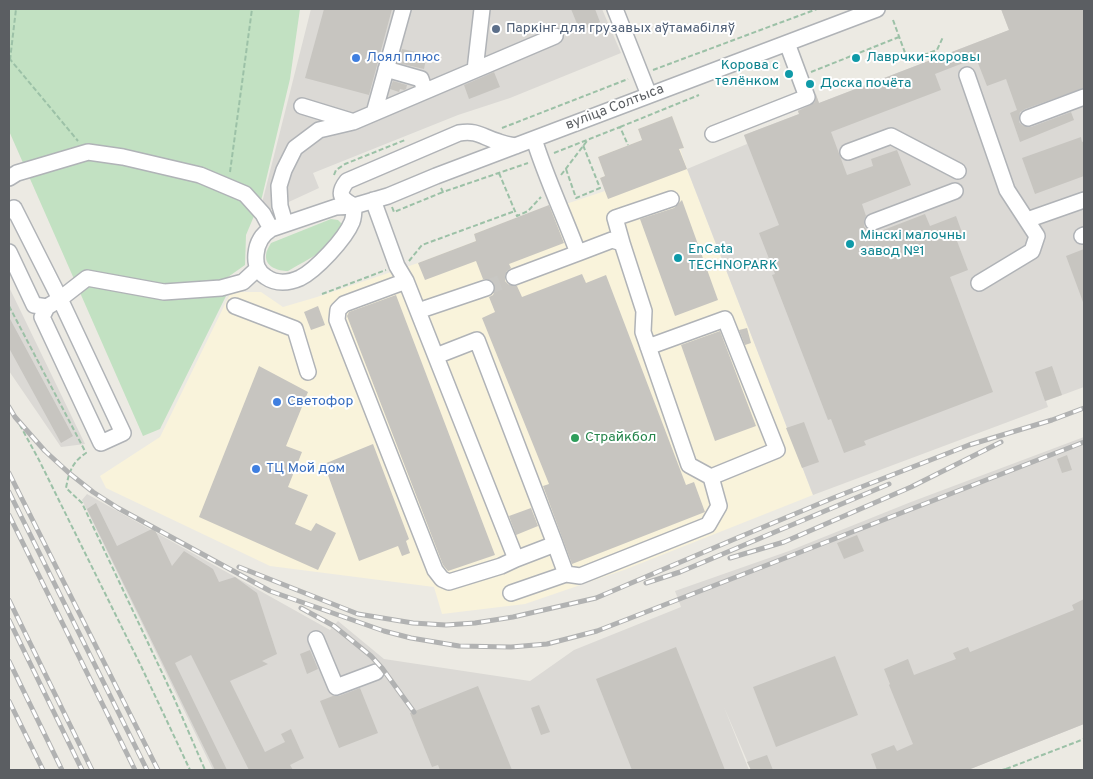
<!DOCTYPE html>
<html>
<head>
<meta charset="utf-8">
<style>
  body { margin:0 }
  #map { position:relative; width:1093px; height:779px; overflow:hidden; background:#eceae3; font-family:Overpass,sans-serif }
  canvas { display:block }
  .frame { position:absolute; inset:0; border:10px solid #5b5e62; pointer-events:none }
</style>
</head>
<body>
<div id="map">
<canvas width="1093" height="779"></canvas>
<div class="frame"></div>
</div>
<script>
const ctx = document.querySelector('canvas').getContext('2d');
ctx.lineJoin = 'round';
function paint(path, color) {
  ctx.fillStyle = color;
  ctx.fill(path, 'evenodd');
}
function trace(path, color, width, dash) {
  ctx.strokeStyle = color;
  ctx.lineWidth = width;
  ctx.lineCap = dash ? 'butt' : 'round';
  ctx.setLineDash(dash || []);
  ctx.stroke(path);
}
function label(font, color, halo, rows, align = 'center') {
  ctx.font = font + ' Overpass,sans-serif';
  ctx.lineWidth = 4;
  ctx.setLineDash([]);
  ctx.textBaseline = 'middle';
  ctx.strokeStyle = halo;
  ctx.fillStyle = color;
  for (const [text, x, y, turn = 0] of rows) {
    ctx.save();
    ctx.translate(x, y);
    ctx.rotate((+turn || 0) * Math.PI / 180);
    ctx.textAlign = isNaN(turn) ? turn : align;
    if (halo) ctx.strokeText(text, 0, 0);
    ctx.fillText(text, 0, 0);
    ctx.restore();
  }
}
const commercial = new Path2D(`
  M672 116 684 148 680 149 687 169 813 495 624 570 525 604 442 614 434 587 270 566 106 488 100 476 160 437 231 292H261L283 307 317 297 418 263 476 241 474 234 553 204 554 208 605 191 600 178 605 176 598 157 642 140 638 129Z`);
const industrial = new Path2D(`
  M311 9H602L621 53 510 98 458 115 313 173 319 188 280 206 268 210 262 203Z
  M1001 9H1084V387L1046 401 1048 407 813 495 687 169 747 144 744 135 799 114 795 102 816 94 819 103 1009 30Z
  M9 287 85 444 61 447 9 371Z
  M1084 437V724L968 770H751L724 707 749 770H213L82 500 87 494 330 630 338 621 384 659 530 681 574 650 681 607 675 591 789 551 911 502Z`);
const green = new Path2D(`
  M9 9H300L290 79 262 197 246 235 245 265 228 277 227 294 160 429 143 436 9 131Z
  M331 219 338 220 342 224C338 247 306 260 288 271 278 271 265 267 266 255 266 251 269 247 271 243Z`);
const building = new Path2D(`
  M324 9H392L369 95 305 78Z
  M571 9H595L600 22 580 31Z
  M1001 9H1084V88L1025 109 1020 112 1019 117V122L1022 125 1027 127H1031L1071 112 1074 120 1020 142 1010 113 1017 110 1006 79 987 86 976 58 935 74 941 90 831 132 847 175 873 166 871 159 897 150 911 185 862 204 866 216 864 220V226L867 230 872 231 873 234 925 214 930 226 956 216 964 238 957 241 968 270 950 277 993 392 864 441 866 445 844 453 831 419 828 420 772 275 775 274 759 233 779 225 744 135 799 114 798 111 814 103 816 99V95L819 103 1009 30Z
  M402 49 427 54 424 69 398 63Z
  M494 72 500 87 469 99 464 85Z
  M393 81 407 85 406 89 404 90 400 89 399 92 390 89Z
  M672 116 684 148 679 149 687 169 608 199 600 178 605 176 598 157 642 140 638 129Z
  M1081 137 1082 142 1084 141V176L1035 194 1022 158Z
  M682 200 718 300 675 316 640 219 674 208Z
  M549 205 564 243 509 264 511 268 507 271 505 275V281L508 284 512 286H517L522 297 582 274 586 283 606 275 686 485 694 482 705 512 572 564 543 486 549 484 482 318 495 312 489 297 493 295 495 290V285L493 281 488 279H483L476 261 425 280 418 263 476 241 474 234Z
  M1084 249V302H1083L1066 256Z
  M396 295 495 555 448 571 443 565 347 316 349 312Z
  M318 306 325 325 311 330 304 312Z
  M9 317 73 436 61 443 9 348Z
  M747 328 751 343 745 345 739 330Z
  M720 331 756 426 715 441 681 345Z
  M259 366 308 392 286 446 302 452 288 487 308 495 295 524 311 531 316 523 336 533 318 570 199 517Z
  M1052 366 1062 395 1045 401 1035 372Z
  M804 422 819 462 802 468 786 428Z
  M373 444 409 539 406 541 410 553 402 556 398 546 359 561 324 464Z
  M1067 455 1072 470 1062 473 1057 459Z
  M96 503 117 546 154 528 172 566 184 551 213 569 219 582 235 577 257 593 277 654 262 661 268 664 230 681 265 752 285 742 281 734 291 729 304 758 290 765 293 770H249L191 655 175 663 227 770H215L87 509Z
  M531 508 538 526 516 535 509 516Z
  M857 535 864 551 844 559 837 543Z
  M1084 599V724L968 770H877L871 754 894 745 897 751 913 744 889 685 890 684 884 669 908 659 914 675 956 659 953 653 968 647 970 652 1074 610 1072 605Z
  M676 647 725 770H632L596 679Z
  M310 650 318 669 307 674 300 654Z
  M835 656 858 715 776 747 753 687Z
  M478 686 512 770H440L438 765 432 767 410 713Z
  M360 688 378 733 339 748 320 701 333 696H339Z
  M539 705 550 732 541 735 531 708Z
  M767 755 773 770H751L747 762Z`);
const minorTunnel = new Path2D(`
  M486 288 514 277`);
const path = new Path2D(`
  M893 20 908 61 937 50 943 37
  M9 58 78 141
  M10 60 16 9
  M653 70 817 9
  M811 72 899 37
  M620 127 699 95
  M502 128 628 79
  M554 153 620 127 628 145
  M566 169 576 198 600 188 583 145
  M230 172 252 9
  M499 173 517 216 528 211 541 197
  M334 175 336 170 345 164 405 140
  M561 175 587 141
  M441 188 443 192 528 163
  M392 207 394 212 443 192
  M409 261 422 245 515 211
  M322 294 386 270
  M9 306 86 453C72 462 69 472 66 488L82 503 174 698 205 770
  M9 405 39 460 141 666 190 770
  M1006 769 1084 739
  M1002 770 1006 769V770`);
const minor = new Path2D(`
  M615 9 649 95
  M386 69 421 79 425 91
  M475 70 482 9
  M967 75 1007 190 1037 236 1032 251 979 283
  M302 106 351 121
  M374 113 403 9
  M1028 118 1084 97
  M713 134 807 97 787 43
  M848 152 891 136 958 171
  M9 178 17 173 88 152 123 157 200 175 245 194 263 214 271 229
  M373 200 397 266 406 281 516 559 501 566 449 582 442 579 435 570 337 320 338 310 344 304 406 281
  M354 206C354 211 354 217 352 222 345 239 316 270 300 278 289 283 276 284 266 277 257 271 255 264 256 254 257 243 261 235 271 229L336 207 354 206 388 196 436 176 877 9
  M354 206C342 199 336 195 347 181L459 133C478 130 482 137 499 142 504 144 510 145 516 146
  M9 211 14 208 60 299 47 307 34 305 9 252
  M1027 220 1084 200
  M873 222 955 191
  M285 223 280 206 279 186 284 170 295 148 319 130 353 122 555 36
  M1082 236 1084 235
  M622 243 615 218 671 199
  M514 277 578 253
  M235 306 295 329 308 372
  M47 307 42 317 101 443 123 433 60 299 87 278 164 292 221 288 243 282 257 269
  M418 311 486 288
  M648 347 725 319 777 450 711 477
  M436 356 477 340 555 544
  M516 559 555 544 566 574 580 576 708 525 719 506 711 477 689 465 643 332 644 311 622 243 612 240 578 253C564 215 546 178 534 139
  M511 593 566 574
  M316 639 336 687 376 672`);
const rail = new Path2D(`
  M9 407 15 417 45 451 69 473 93 492 118 508 270 591 384 631 411 638 459 646 511 647 547 644 597 631 1084 442
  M9 473 158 770
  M9 492 147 770
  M9 515 135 770
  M730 558 784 542 911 487 1001 442
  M239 567 358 614 413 623 446 625 475 623 513 617 596 598 737 538 833 498 969 445 1052 420 1084 408
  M646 583 680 572 889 484
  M9 600 92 770
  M301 608 334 626 371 656 382 668 414 712
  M9 620 82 770
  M9 661 62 770
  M9 701 43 770`);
const markers = [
  [496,29,5,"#5c6f8a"],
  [356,58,5,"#3f7fe0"],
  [856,58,5,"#0f9aa8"],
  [789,74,5,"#0f9aa8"],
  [810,84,5,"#0f9aa8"],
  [850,244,5,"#0f9aa8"],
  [678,258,5,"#0f9aa8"],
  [277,402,5,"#3f7fe0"],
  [575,438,5,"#2e9e5b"],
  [256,469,5,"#3f7fe0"]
];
const serviceNames = [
  ["Паркінг для грузавых аўтамабіляў",506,29]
];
const shopNames = [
  ["Лоял плюс",366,58],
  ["Светофор",287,402],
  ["ТЦ Мой дом",266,469]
];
const cultureNames = [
  ["Лаврчки-коровы",866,58],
  ["Корова с",779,66,"right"],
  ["телёнком",779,82,"right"],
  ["Доска почёта",820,84],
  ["Мінскі малочны",860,236],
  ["завод №1",860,252],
  ["EnCata",688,250],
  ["TECHNOPARK",688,266]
];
const streetNames = [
  ["вуліца Солтыса",615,108,-21]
];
const leisureNames = [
  ["Страйкбол",585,438]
];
paint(commercial, '#f9f3db');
paint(industrial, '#dbd9d5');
paint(green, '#c2e1c2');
paint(building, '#c7c5c0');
trace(minorTunnel, '#c8c7c3', 15, [15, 8]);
trace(minor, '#b0b3b7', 18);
trace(path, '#9cc1a7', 2, [5, 2.5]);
trace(minor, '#fff', 15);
trace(rail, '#b1b2b2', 5);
trace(rail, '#fff', 3, [9]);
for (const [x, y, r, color] of markers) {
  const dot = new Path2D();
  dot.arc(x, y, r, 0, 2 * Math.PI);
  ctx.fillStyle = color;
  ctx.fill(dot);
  trace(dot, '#fff', 2);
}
label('14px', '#4e5e75', '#fff', serviceNames, 'left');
label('14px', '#366cbe', '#fff', shopNames, 'left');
label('14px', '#0d838f', '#fff', cultureNames, 'left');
label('14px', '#5b5e62', '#fff', streetNames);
label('14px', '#27864d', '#fff', leisureNames, 'left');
</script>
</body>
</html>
